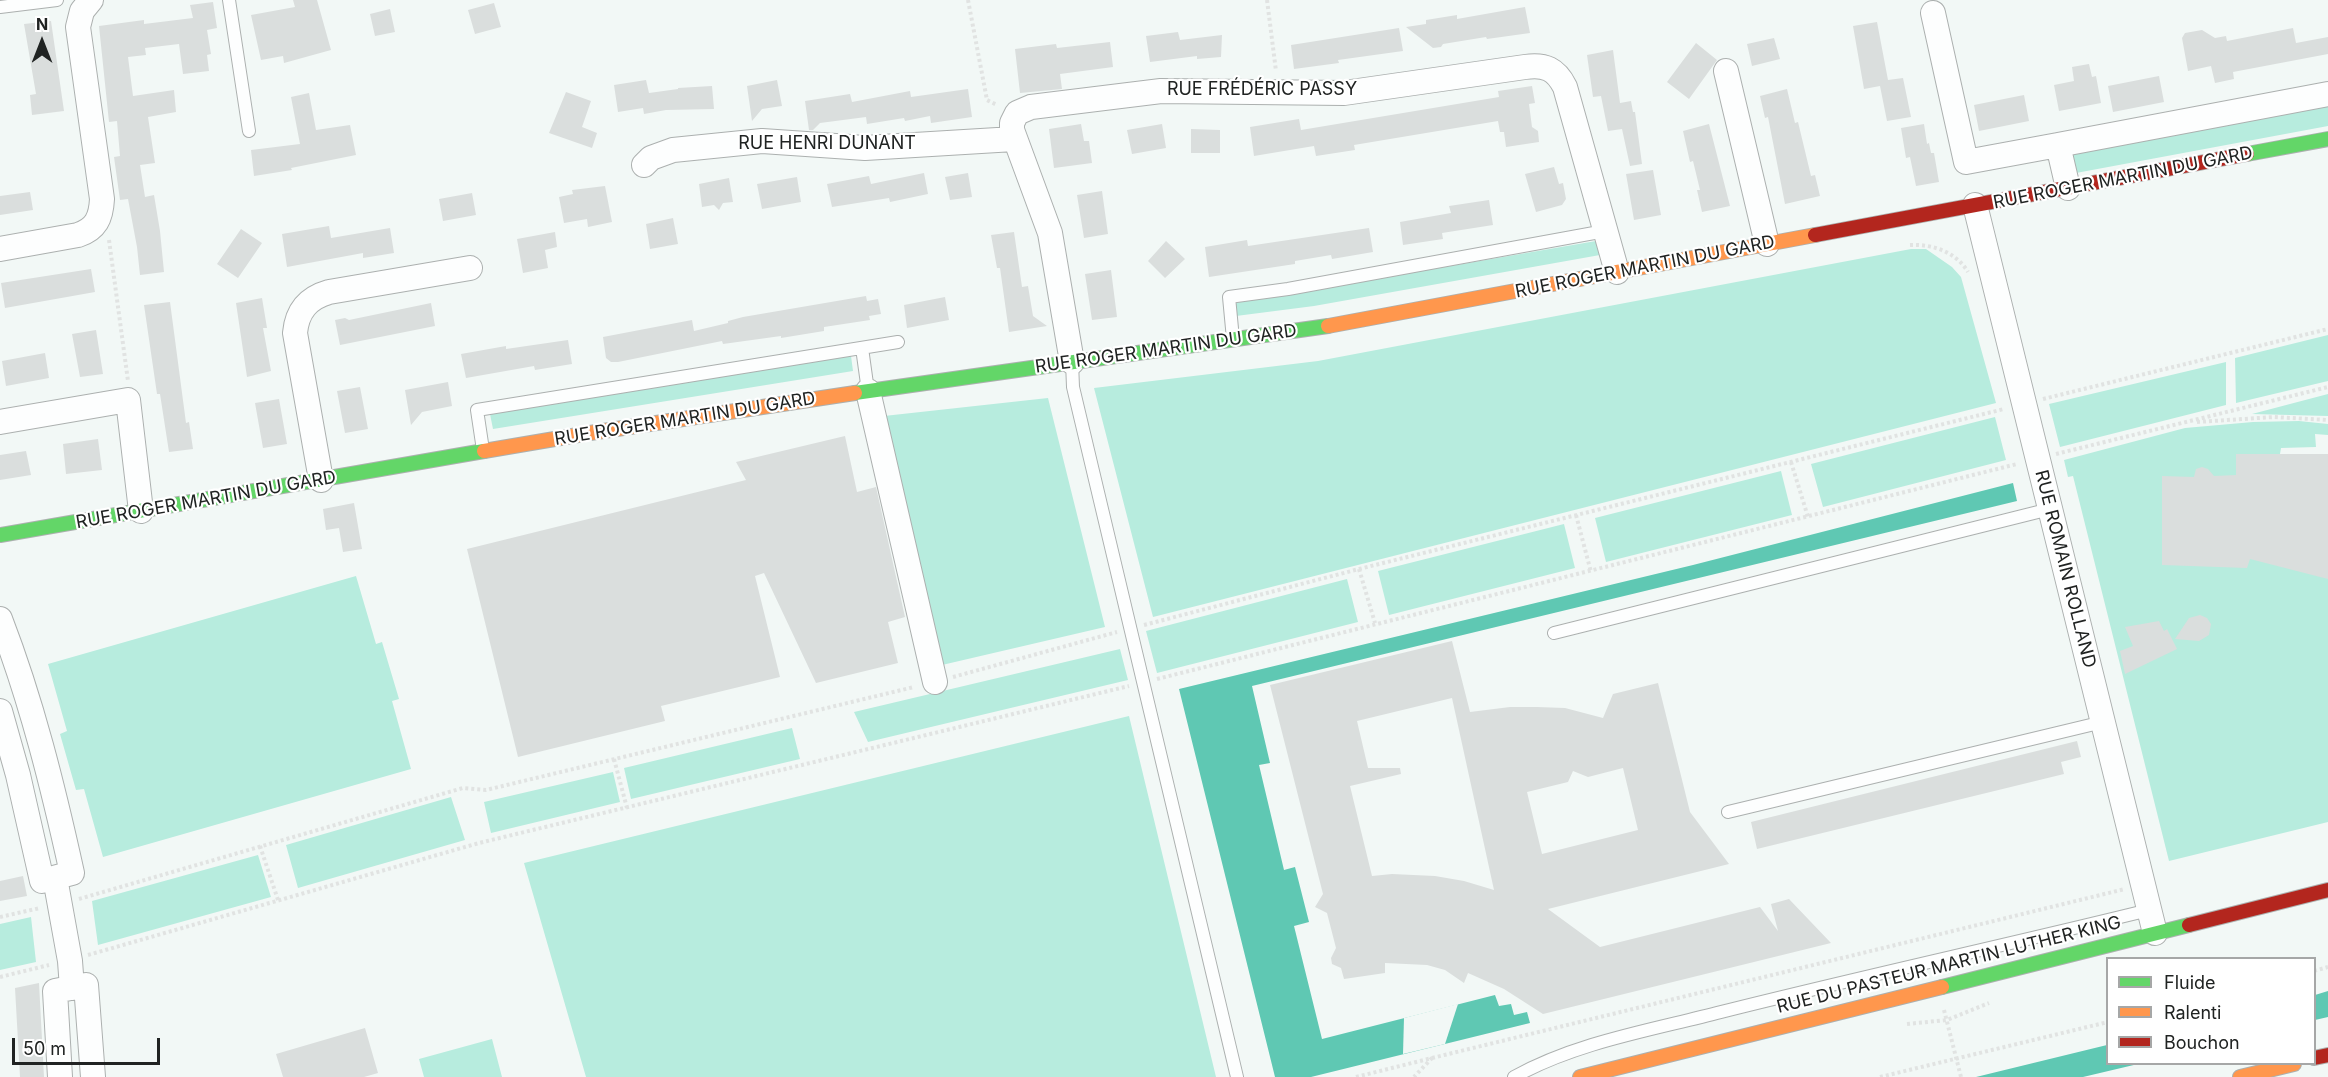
<!DOCTYPE html>
<html>
<head>
<meta charset="utf-8">
<style>
  body { margin:0 }
  #map { position:relative; width:2328px; height:1077px; overflow:hidden; background:#f2f8f6; font-family:Inter,sans-serif }
  canvas { display:block }
  .legend { position:absolute; left:2106px; top:957px; width:210px; height:108px; box-sizing:border-box; background:#fff; border:2px solid #a6a7a7; margin:0; padding:8px 10px; list-style:none; font-size:18px; color:#202322 }
  .legend li { display:flex; align-items:center; gap:12px; height:30px }
  .legend b { width:30px; border:2px solid #a6a7a7 }
  .north { position:absolute; left:12px; top:12px; width:60px; height:60px; -webkit-text-stroke:4px #fff; paint-order:stroke; rotate:0deg; font-size:16px; font-weight:700; line-height:24px; text-align:center; color:#202322 }
  .north::after { content:''; display:block; margin:auto; width:21px; height:27px; background:#202322; clip-path:polygon(50% 0,100% 100%,50% 72%,0 100%) }
  .scale { position:absolute; left:12px; top:1038px; width:148px; height:27px; box-sizing:border-box; border:3px solid #202322; border-top:0; padding-left:8px; font-size:18px; line-height:21px; white-space:nowrap; color:#202322; -webkit-text-stroke:4px #fff; paint-order:stroke }
</style>
</head>
<body>
<div id="map">
<canvas width="2328" height="1077"></canvas>
<ul class="legend">
<li><b style="height:8px;background:#63d668"></b>Fluide</li>
<li><b style="height:8px;background:#ff974d"></b>Ralenti</li>
<li><b style="height:8px;background:#b3261e"></b>Bouchon</li>
</ul>
<div class="north">N</div>
<div class="scale">50 m</div>
</div>
<script>
const ctx = document.querySelector('canvas').getContext('2d');
ctx.lineJoin = 'round';
function paint(path, color) {
  ctx.fillStyle = color;
  ctx.fill(path, 'evenodd');
}
function trace(path, color, width, dash) {
  ctx.strokeStyle = color;
  ctx.lineWidth = width;
  ctx.lineCap = dash ? 'butt' : 'round';
  ctx.setLineDash(dash || []);
  ctx.stroke(path);
}
function label(font, color, halo, rows, align = 'center') {
  ctx.font = font + ' Inter,sans-serif';
  ctx.lineWidth = 4.5;
  ctx.setLineDash([]);
  ctx.textBaseline = 'middle';
  ctx.strokeStyle = halo;
  ctx.fillStyle = color;
  for (const [text, x, y, turn = 0] of rows) {
    ctx.save();
    ctx.translate(x, y);
    ctx.rotate((+turn || 0) * Math.PI / 180);
    ctx.textAlign = isNaN(turn) ? turn : align;
    if (halo) ctx.strokeText(text, 0, 0);
    ctx.fillText(text, 0, 0);
    ctx.restore();
  }
}
const green = new Path2D(`
  M2328 104V126L2076 173 2072 151Z
  M1596 241 1600 255 1314 306 1236 316 1235 303Z
  M1911 249H1926L1952 267 1961 277 1996 403 1153 617 1094 388 1318 361Z
  M2328 335V381L2236 403 2235 358Z
  M851 356 853 371 493 429 490 414Z
  M2226 362V405L2060 447 2049 404Z
  M2328 394V416L2252 414Z
  M1048 398 1105 627 942 665 884 416Z
  M1995 417 2006 460 1823 507 1811 464Z
  M2299 421 2328 424V435L2315 434 2316 447 2281 448 2280 454H2328V822L2169 861 2073 476 2068 477 2064 460 2185 428 2253 422Z
  M1781 471 1792 515 1606 562 1595 518Z
  M1564 524 1575 568 1389 615 1378 571Z
  M356 576 376 644 382 642 399 699 392 701 411 769 103 857 84 789 76 790 60 734 67 731 48 664Z
  M1347 579 1358 622 1157 673 1146 631Z
  M1120 649 1128 680 868 742 854 712Z
  M1129 716 1216 1077H586L524 863Z
  M792 728 800 759 631 799 624 768Z
  M613 772 620 802 491 833 484 802Z
  M451 797 465 840 298 888 286 845Z
  M258 855 271 897 98 945 92 901Z
  M31 917 36 962 0 970V924Z
  M492 1039 502 1077H424L419 1059Z`);
const water = new Path2D(`
  M2013 483 2017 501 1252 686 1270 763 1259 765 1284 870 1295 867 1309 922 1294 926 1322 1039 1495 995 1499 1006 1511 1004 1514 1015 1527 1012 1530 1023 1311 1077H1275L1179 689 1693 565Z
  M2328 991V1017L2315 1020V995Z
  M2107 1045 2108 1064H2138L2083 1077H1976Z`);
const pier = new Path2D(`
  M1458 1004 1445 1044 1403 1054 1404 1018Z`);
const building = new Path2D(`
  M293 0H317L331 50 284 63 283 56 261 60 251 15 295 7Z
  M213 2 217 28 207 30 211 54 207 55 209 71 183 74 179 44 145 48 146 55 128 57 133 96 174 90 176 112 148 117 155 163 140 165 145 197 154 195 160 231 164 272 140 275 137 247 128 199 120 200 114 157 120 156 117 121 109 122 99 26 144 20V24L193 18 190 5Z
  M494 3 501 27 475 34 468 10Z
  M1525 7 1530 33 1487 39 1486 37 1443 44 1441 47 1433 48 1406 27 1426 24V20L1457 15V19Z
  M390 9 395 32 375 36 370 14Z
  M51 21 64 111 32 115 30 95 36 94 24 24Z
  M1877 22 1888 80 1903 78 1911 117 1887 121 1880 86 1864 89 1853 26Z
  M1399 28 1403 51 1338 60 1339 63 1294 69 1291 45Z
  M2293 28 2296 43 2328 37V54L2233 72 2234 79 2215 83 2211 66 2188 71 2182 38 2185 33 2202 30 2215 38 2226 36 2227 41Z
  M1178 32 1180 40 1222 35 1221 57 1197 59V56L1150 62 1146 36Z
  M1774 38 1780 59 1752 66 1747 44Z
  M1110 42 1113 67 1060 74 1062 89 1020 93 1015 49 1056 44 1057 48Z
  M1696 43 1717 60 1689 99 1667 82Z
  M1613 50 1620 103 1631 101 1633 112H1635L1642 164 1630 166 1622 129 1608 131 1601 96 1593 97 1587 55Z
  M2089 64 2092 77 2096 76 2101 103 2059 111 2054 85 2074 81 2072 67Z
  M2159 76 2164 102 2113 112 2108 86Z
  M646 80 649 93 678 89V88L712 86 714 109 666 110 644 114 643 108 618 112 614 85Z
  M777 80 782 106 762 109 752 121 747 86Z
  M1532 86 1535 103 1529 104 1532 127 1538 131 1539 142 1506 147 1504 132H1500L1498 121 1354 145 1355 150 1316 156 1314 146 1254 156 1250 127 1299 119 1301 130 1499 97 1498 91Z
  M968 89 972 117 931 123 930 116 905 121 904 118 867 124 866 117 820 123 813 130H809L805 101 850 94 852 102 910 91 911 97Z
  M1787 89 1795 123 1798 122 1811 176 1815 175 1820 196 1785 204 1768 117 1765 118 1760 96Z
  M566 92 591 101 582 127 597 133 592 148 549 133Z
  M309 93 316 130 350 125 356 155 291 168 292 170 254 176 251 150 300 144 291 97Z
  M2024 95 2029 121 1979 131 1974 105Z
  M1081 124 1084 141H1089L1092 163 1054 168 1049 129Z
  M1162 124 1166 148 1132 154 1127 130Z
  M1709 124 1730 206 1702 212 1697 190H1700L1693 161 1690 162 1683 131Z
  M1924 124 1927 144 1929 143 1931 153H1934L1939 182 1916 186 1910 157 1906 158 1901 128Z
  M1191 129 1220 130V153H1191Z
  M1554 167 1559 184 1563 183 1566 199 1562 205 1536 212 1525 174Z
  M1653 170 1661 215 1634 220 1626 174Z
  M924 173 928 194 890 202 889 198 832 207 827 184 869 176 871 184Z
  M968 173 972 197 950 200 945 177Z
  M797 177 801 202 762 209 757 184Z
  M729 178 733 202 723 203 719 210 714 205 702 207 699 184Z
  M605 186 612 222 588 227 587 219 564 223 559 197 573 194 572 190Z
  M1102 191 1108 234 1084 238 1077 195Z
  M30 192 33 210 0 215V196Z
  M472 193 476 215 443 221 439 199Z
  M1489 200 1493 225 1442 233 1443 239 1403 245 1400 222 1451 213 1449 206Z
  M673 218 678 244 650 249 646 224Z
  M329 226 331 238 390 228 394 253 363 258V253L287 267 282 234Z
  M1369 228 1373 252 1332 259 1331 255 1295 261V264L1209 277 1205 247 1247 240 1248 246Z
  M241 229 262 243 238 278 217 264Z
  M555 232 557 247 545 250 548 268 523 273 517 239Z
  M1014 232 1022 287 1028 286 1033 316 1047 326 1009 332 1000 268H997L991 235Z
  M1166 241 1185 259 1165 278 1148 261Z
  M91 269 95 292 5 308 1 283Z
  M1111 270 1117 317 1092 320 1085 274Z
  M866 296 867 301 878 299 881 314 869 316 870 320 824 327V331L781 338V336L723 344 722 341 618 362H611L606 358 603 337 692 320 694 331 728 323V321L743 317Z
  M945 297 949 320 907 328 904 305Z
  M262 298 267 328H263L271 371 247 377 236 303Z
  M170 302 186 423 189 422 193 449 169 452 160 394H157L144 305Z
  M431 303 435 326 340 345 335 320 345 318 349 320Z
  M96 330 103 374 80 377 72 334Z
  M568 340 572 364 535 370 534 366 466 378 461 354 506 346V349Z
  M45 353 49 378 6 386 2 361Z
  M448 382 452 406 422 412 411 425 405 390Z
  M360 387 368 429 345 433 337 391Z
  M279 399 287 444 263 448 255 403Z
  M845 436 857 492 876 487 905 617 888 622 898 663 816 683 764 573 755 576 780 677 661 706 665 721 518 757 467 549 746 480 736 462Z
  M98 439 102 470 66 474 63 444Z
  M26 451 31 475 0 480V455Z
  M2236 454H2328V579L2250 559 2247 568 2162 565V476L2194 477 2196 469 2202 467 2208 469 2214 476 2236 475Z
  M354 503 362 549 343 552 339 528 326 530 323 509Z
  M2200 615 2207 618 2211 624 2209 635 2199 641 2175 639 2189 618Z
  M2159 621 2164 631 2167 629 2177 649 2125 674 2120 651 2133 646 2125 627Z
  M1452 641 1470 712 1510 707H1537L1565 708 1603 718 1613 694 1658 683 1690 812 1729 864 1548 909 1600 947 1760 907 1778 931 1771 904 1789 899 1831 943 1543 1014 1504 989 1468 973 1464 983 1445 970 1427 965 1385 963V973L1344 979 1341 968 1332 964 1331 958 1336 948 1327 913 1315 907 1323 894 1270 685ZM1452 698 1494 890 1464 881 1435 876 1392 874 1372 876 1350 786 1401 774 1400 768H1368L1357 721ZM1623 768 1638 830 1542 854 1527 792 1568 782 1573 771 1588 777Z
  M2077 741 2081 757 2061 762 2064 774 1757 849 1751 822Z
  M23 876 27 896 0 901V881Z
  M39 983 44 1077H20L15 988Z
  M365 1028 378 1073 364 1077H283L276 1054Z`);
const path = new Path2D(`
  M968 0 987 100 997 105
  M1267 0 1276 71
  M109 240 128 381
  M1910 245C1933 244 1956 252 1968 272
  M2043 399 2328 329
  M2197 422 2274 417 2328 420
  M2056 454 2328 387
  M1791 462 1808 517
  M1576 515 1591 572
  M1359 569 1375 623
  M1144 625 1359 569 2004 409
  M953 677 1117 632
  M1157 679 2017 464
  M614 759 627 808
  M260 846 278 900
  M79 899 463 788 486 790 914 687
  M0 917 40 908
  M88 955 479 843 1129 686
  M2314 971 2328 967
  M0 977 49 965
  M1944 1010 1961 1077
  M1907 1024 1947 1020 1989 1003
  M1432 1058 2125 889
  M1356 1077 1432 1058 1414 1077
  M1880 1077 2108 1022`);
const lane = new Path2D(`
  M229 0 249 131
  M0 7 57 0
  M1233 339 1229 297 1288 289 1605 231
  M862 348 868 391
  M1072 362 1073 387 1237 1077
  M483 450 477 410 898 342
  M1554 633 2050 509
  M1728 812 2103 722
  M1514 1077C1577 1042 1652 1030 1721 1012 1864 976 2007 945 2149 910`);
const street = new Path2D(`
  M1933 13 1966 162 2058 145 2068 188
  M1726 71 1767 244
  M2058 145 2328 94
  M644 165 651 158 673 150 762 141 865 148 1014 139
  M1975 205 2155 933
  M0 249 78 235C96 229 101 218 102 199L78 27 82 11 91 0
  M1072 362 1050 233 1012 130V123L1017 113 1031 107 1161 91 1344 93 1525 67C1545 64 1556 69 1565 87L1617 272
  M868 391 935 682
  M0 422 128 400 141 511
  M321 480 295 333C297 311 308 298 329 292L470 268
  M0 619C32 702 53 787 72 873L42 881 18 775 0 711
  M55 878 70 961 72 988
  M60 1077 55 991 86 985 93 1077`);
const fast = new Path2D(`
  M2247 154 2328 139
  M855 393 1328 326
  M0 535 484 451
  M1942 987 2189 925`);
const slow = new Path2D(`
  M1328 326 1815 235
  M484 451 590 433 855 393
  M1580 1077 1942 987
  M2240 1077 2294 1064`);
const jam = new Path2D(`
  M1815 235 2247 154
  M2189 925 2328 890
  M2314 1058 2328 1055`);
const streetNames = [
  ["RUE FRÉDÉRIC PASSY",1262,90],
  ["RUE HENRI DUNANT",827,144],
  ["RUE ROGER MARTIN DU GARD",2123,178,-11],
  ["RUE ROGER MARTIN DU GARD",1645,267,-11],
  ["RUE ROGER MARTIN DU GARD",1166,349,-8],
  ["RUE ROGER MARTIN DU GARD",685,419,-9],
  ["RUE ROGER MARTIN DU GARD",206,500,-10],
  ["RUE ROMAIN ROLLAND",2065,569,76],
  ["RUE DU PASTEUR MARTIN LUTHER KING",1949,965,-14]
];
paint(green, '#b7ecde');
paint(water, '#5fc8b3');
paint(pier, '#f2f8f6');
paint(building, '#dadedd');
trace(lane, '#acb0af', 14);
trace(street, '#acb0af', 26);
trace(fast, '#acb0af', 16);
trace(slow, '#acb0af', 16);
trace(jam, '#acb0af', 16);
trace(path, '#e1e3e2', 4, [3, 3]);
trace(lane, '#fdfefe', 12);
trace(street, '#fdfefe', 24);
trace(fast, '#63d668', 14);
trace(slow, '#ff974d', 14);
trace(jam, '#b3261e', 14);
label('18px', '#202322', '#fff', streetNames);
</script>
</body>
</html>
